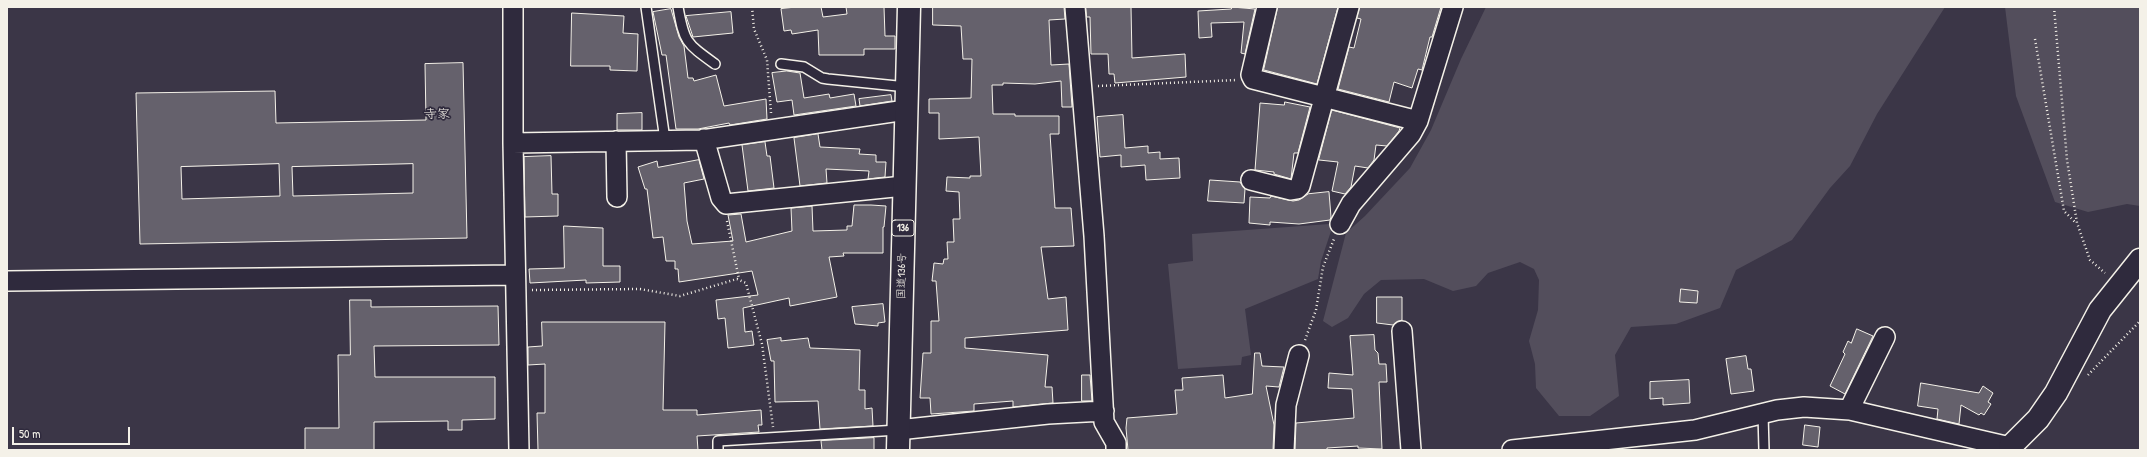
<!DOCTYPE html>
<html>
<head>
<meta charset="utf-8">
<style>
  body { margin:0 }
  #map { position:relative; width:2147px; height:457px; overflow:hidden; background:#3b3647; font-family:"Patrick Hand",sans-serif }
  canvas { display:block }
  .frame { position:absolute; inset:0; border:8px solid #f4f1e8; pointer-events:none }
  .scale { position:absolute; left:12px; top:427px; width:118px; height:18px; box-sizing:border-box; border:2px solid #f4f1e8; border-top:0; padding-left:5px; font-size:12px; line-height:14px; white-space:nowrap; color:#f4f1e8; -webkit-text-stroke:3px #2f2a3d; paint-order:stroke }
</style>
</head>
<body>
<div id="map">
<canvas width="2147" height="457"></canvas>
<div class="frame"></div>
<div class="scale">50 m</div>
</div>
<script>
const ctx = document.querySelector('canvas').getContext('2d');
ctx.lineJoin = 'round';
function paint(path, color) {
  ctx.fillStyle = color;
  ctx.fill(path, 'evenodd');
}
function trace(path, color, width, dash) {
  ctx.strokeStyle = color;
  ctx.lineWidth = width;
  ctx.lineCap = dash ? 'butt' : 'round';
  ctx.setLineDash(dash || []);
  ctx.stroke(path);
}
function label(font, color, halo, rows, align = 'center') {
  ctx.font = font + ' "Patrick Hand","Klee One",sans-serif';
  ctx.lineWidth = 3.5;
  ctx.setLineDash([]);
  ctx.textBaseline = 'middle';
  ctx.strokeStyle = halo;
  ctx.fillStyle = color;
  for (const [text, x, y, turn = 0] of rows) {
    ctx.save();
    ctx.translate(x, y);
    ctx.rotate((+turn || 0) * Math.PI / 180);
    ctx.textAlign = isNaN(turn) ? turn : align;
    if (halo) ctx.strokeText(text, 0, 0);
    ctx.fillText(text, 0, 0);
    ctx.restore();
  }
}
const green = new Path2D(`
  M1486 7H1945L1877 114 1850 166 1830 188 1792 240 1736 270 1720 308 1676 324 1631 327 1615 355 1619 396 1590 416H1559L1536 388 1535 364 1529 341 1538 310 1539 280 1534 269 1520 262 1488 273 1476 286 1453 291 1424 279 1381 280 1364 294 1348 318 1332 327 1323 321 1346 233 1365 216 1410 168 1431 130 1461 59Z
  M2005 7H2140V206L2127 204 2088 212 2055 202 2016 96Z
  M1329 224 1331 231 1321 261 1318 279 1245 309 1251 355 1242 357 1241 365 1178 369 1168 264 1193 261 1192 234Z`);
const building = new Path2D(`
  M796 7H821L823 17 847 14 846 7H884L885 36H895V49H864V55H819L818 30 792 34 791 30 784 31 781 9Z
  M933 7H1064L1065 19 1049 20 1051 65 1069 64 1072 107H1062L1061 81 1035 84 1003 83V85H992L993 114H1015V116H1059V134H1050L1055 208H1071L1074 246 1041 247 1048 299 1066 297 1068 330 965 338V348L1048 355 1045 387H1052L1053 403 1013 407V401L974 404V411L931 414 930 398H920L923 353H931V321H939L936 281H932L934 263 943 264 944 259H948L947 242H954L953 219H960L959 192 946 191 947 177 970 178V176H981L979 137 939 139V113H929V99L971 98 972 59H963L961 26 933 25Z
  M1086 7H1131L1132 58 1185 54 1186 77 1115 83 1114 74H1109L1108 54H1091L1090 17H1087Z
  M1232 7 1255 9 1245 54 1241 53 1244 22 1211 23 1212 37 1199 38 1198 11 1231 9Z
  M1278 7H1338L1317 84 1264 70Z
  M1360 7H1441L1432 37H1430L1422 70 1418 69 1412 88 1394 82 1389 102 1338 89 1349 47 1354 48 1361 19 1357 18Z
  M671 9 679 37 684 46 688 78H693L694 81 716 75 724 106 766 99 767 119 730 125 729 123 698 129H676L666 55H662L653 12Z
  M731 12 733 33 693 37 686 16Z
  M572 13 624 16 623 33 638 34 637 71 610 70V66H571Z
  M463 63 467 238 140 244 136 93 275 91 276 123 426 120 425 64ZM279 164 280 196 182 199 181 167ZM413 164V193L293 196 292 167Z
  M787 71 800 73 804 98 829 94 830 98 854 94 856 106 794 115 792 100 777 102 772 73Z
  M891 95 892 101 860 106 859 99Z
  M1285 102 1310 107 1298 153H1294L1291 179 1274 174V172L1255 170 1260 103 1284 105Z
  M1332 110 1400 128 1399 131 1387 146 1376 145 1374 160 1368 168 1355 166 1351 187 1345 194 1332 191 1338 162 1319 160Z
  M642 113V130H617V114Z
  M1123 115 1125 148 1148 146V153L1160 152V159L1179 158 1180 178 1146 180 1145 165 1121 167V155L1100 157 1097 117Z
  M818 134 820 147 860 149 859 154 876 155V162H886L885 177 868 179 869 171 826 169 827 183 800 186 794 138Z
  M765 142 767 156H770L774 188 748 191 742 145Z
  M551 156 552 194H558V216L525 217 524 157Z
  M699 160 704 179 684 183 687 221 692 244 733 241 728 215 741 214 746 242 792 231 791 208 812 206 813 231 847 230V226H852L854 205H871L886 206 884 227H883V253H843L844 256 829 257 837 297 790 306 789 298 743 308 745 332 752 331 754 345 728 348 725 318 718 319 716 300 758 295 752 271 679 282 678 269H675V261H666L663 237 653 238 647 189H645L638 167 657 161 658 167Z
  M1210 180 1240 182 1245 189 1244 203 1208 201Z
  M1329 192 1331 217 1330 220 1299 224 1270 222V225L1249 223 1250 197 1270 198 1271 196 1293 201 1299 200 1308 194Z
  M564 226 603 228V266H620V282L586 283V280L530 283 529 269 564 268Z
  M1681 289 1698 291 1697 303 1680 302Z
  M1377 297H1402V320L1393 325 1377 323Z
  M350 300H371V307L498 306 499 345 374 346 375 377H495V419L462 420V430H448V421L374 422V450H305V428H339L338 355H350Z
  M883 304 885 322 878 323V326L855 324 852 307Z
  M542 322H665L663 410H697V415L761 410 762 425H758L759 432 697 436 698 450H538L537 413H545V364L528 365V347L542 346Z
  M1857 329 1873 336 1845 394 1830 386 1845 354 1843 352 1848 341 1851 343Z
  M1374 335 1375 350 1378 353 1379 364H1386L1387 382H1379L1382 449 1358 448V446L1327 448V450H1295L1296 423 1354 418 1352 389 1328 388 1329 373 1353 375 1350 336Z
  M781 338V341L808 338 810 348 860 350 859 390H865V409L872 408 873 426 820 429 818 401 775 402 774 361H771L767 340Z
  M1255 353H1260L1262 366 1284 367 1279 387 1266 386 1274 425 1273 450H1128L1126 428 1127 418 1177 414 1175 390H1183L1182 378 1223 375 1225 398 1252 394Z
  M1746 356 1748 369H1751L1754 391 1731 394 1726 359Z
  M1082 375H1090L1092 401H1082Z
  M1689 380 1690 403 1663 405V398L1650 399V382Z
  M1921 383 1979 393 1983 386 1993 393 1988 402 1991 404 1984 415 1981 413 1979 415 1961 405 1959 424 1937 419 1938 409 1918 406Z
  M1805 425 1820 427 1818 447 1803 445Z
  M874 438V450H822L821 441Z`);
const path = new Path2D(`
  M752 7 754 29 767 60 771 113
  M2054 7 2067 160 2077 223 2090 260 2105 273
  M2035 39 2064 211 2076 223
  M1098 86 1237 80
  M727 221 739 279
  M532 290 640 289 680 296 737 279 746 283 762 344 773 427
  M1305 340 1316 310 1323 267 1334 239
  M2088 375 2140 321`);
const lane = new Path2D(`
  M646 7 665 140
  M678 7C684 42 686 43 715 64
  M781 64 804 67 822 78 828 79 907 87
  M1763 414 1764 450
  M718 450V441L898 430`);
const street = new Path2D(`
  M513 7V143L519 450
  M1075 7 1094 236 1104 422 1116 443V450
  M1267 7 1251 75 1253 79 1418 121
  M704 139 721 198 726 204 904 186
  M616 141 617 197
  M513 143 702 140 906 110
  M1251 180 1291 190 1297 189 1300 186 1349 7
  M1340 224 1351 204 1411 134 1418 121 1453 7
  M7 281 515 275
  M1402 331 1411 450
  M1849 410 1885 337
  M898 430 1048 414 1104 411
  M1284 450 1286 405 1299 355
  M1512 450 1695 430 1777 410 1804 407 1850 410 2010 447 2007 450`);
const secondary = new Path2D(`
  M2010 447 2038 419 2056 393 2100 310 2140 260`);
const highway = new Path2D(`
  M898 450 909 7`);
const shields = [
  [903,228,22]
];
const shieldNames = [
  ["136",903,228]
];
const streetNames = [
  ["国道136号",902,276,-89]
];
const quarterNames = [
  ["寺家",437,115]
];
paint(green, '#534e5c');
paint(building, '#65616c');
trace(building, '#f4f1e8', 1);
trace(lane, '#f4f1e8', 12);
trace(street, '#f4f1e8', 22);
trace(secondary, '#f4f1e8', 25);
trace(highway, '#f4f1e8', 25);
trace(path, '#f4f1e8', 2.5, [1, 3]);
trace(lane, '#2f2a3d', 9);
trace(street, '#2f2a3d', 19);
trace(secondary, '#2f2a3d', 22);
trace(highway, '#2f2a3d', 22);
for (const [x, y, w] of shields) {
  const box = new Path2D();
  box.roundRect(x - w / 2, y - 8, w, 16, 3);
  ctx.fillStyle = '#2f2a3d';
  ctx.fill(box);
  trace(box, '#f4f1e8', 1);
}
label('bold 10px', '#f4f1e8', null, shieldNames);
label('11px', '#f4f1e8', '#2f2a3d', streetNames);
label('13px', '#f4f1e8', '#2f2a3d', quarterNames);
</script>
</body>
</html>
